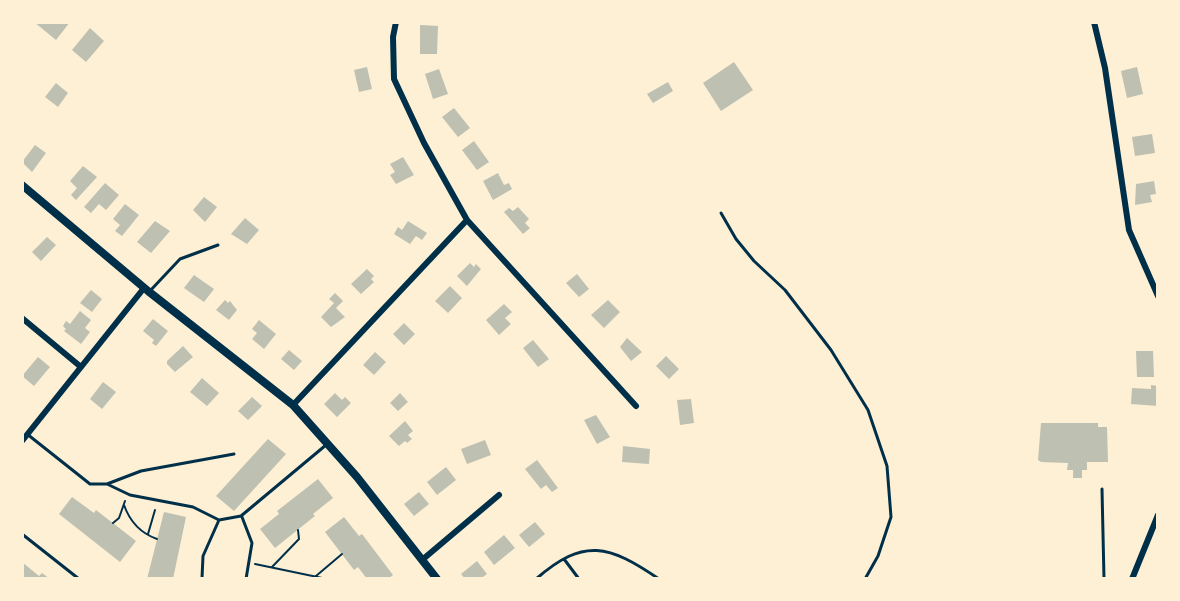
<!DOCTYPE html>
<html>
<head>
<meta charset="utf-8">
<style>
  body { margin:0 }
  #map { position:relative; width:1180px; height:601px; overflow:hidden; background:#fdf0d5; font-family:"Public Sans",sans-serif }
  canvas { display:block }
  .frame { position:absolute; inset:0; border:24px solid #fdf0d5; pointer-events:none }
</style>
</head>
<body>
<div id="map">
<canvas width="1180" height="601"></canvas>
<div class="frame"></div>
</div>
<script>
const ctx = document.querySelector('canvas').getContext('2d');
ctx.lineJoin = 'round';
function paint(path, color) {
  ctx.fillStyle = color;
  ctx.fill(path, 'evenodd');
}
function trace(path, color, width, dash) {
  ctx.strokeStyle = color;
  ctx.lineWidth = width;
  ctx.lineCap = dash ? 'butt' : 'round';
  ctx.setLineDash(dash || []);
  ctx.stroke(path);
}
const building = new Path2D(`
  M34 22H70L56 40Z
  M420 25 438 26 437 54H420Z
  M90 28 104 41 86 62 72 50Z
  M734 62 753 90 721 111 703 83Z
  M367 67 372 89 359 92 354 70Z
  M1137 67 1143 94 1127 98 1121 71Z
  M439 69 448 94 433 99 425 74Z
  M668 82 673 91 653 103 647 94Z
  M56 83 68 93 58 107 45 97Z
  M454 108 470 128 458 137 442 117Z
  M1152 134 1155 153 1135 156 1132 137Z
  M474 141 489 162 477 170 462 150Z
  M35 145 46 153 32 172 22 162Z
  M403 157 414 175 396 184 390 175 395 172 390 164Z
  M83 166 97 177 76 200 71 195 77 188 70 181Z
  M498 173 504 185 509 183 512 189 493 200 483 181Z
  M1154 181 1156 194 1150 195 1152 202 1135 205 1136 184Z
  M105 183 119 195 106 210 99 204 91 213 84 207Z
  M204 197 217 207 205 222 193 210Z
  M125 204 139 215 122 236 115 231 120 225 113 219Z
  M518 207 529 219 525 223 530 228 523 234 504 212 509 208 513 211Z
  M245 218 259 230 247 244 231 234Z
  M155 221 170 231 151 253 137 242Z
  M408 221 427 233 422 240 416 236 410 244 394 234 398 227 402 230Z
  M47 237 56 245 41 261 32 252Z
  M470 263 474 267 476 264 481 269 467 286 457 276Z
  M367 269 374 276 371 279 374 282 361 294 351 284Z
  M577 274 589 289 579 297 566 283Z
  M194 275 214 289 204 302 184 288Z
  M450 286 462 298 448 313 435 301Z
  M91 290 102 299 92 312 80 303Z
  M335 293 343 301 336 308 345 317 331 327 321 317 334 303 329 299Z
  M225 300 228 303 230 301 237 310 229 320 216 310Z
  M608 300 620 312 604 328 591 315Z
  M504 304 512 312 505 318 511 324 499 335 486 320Z
  M80 311 91 320 85 328 90 332 81 344 64 331 66 329 63 326 66 321 70 324Z
  M153 319 168 331 156 346 152 343 154 340 143 331Z
  M259 320 276 334 264 349 252 339 257 333 252 329Z
  M404 323 415 334 404 345 393 334Z
  M627 338 642 352 631 361 620 347Z
  M533 340 549 359 538 367 523 348Z
  M183 346 193 357 175 372 167 364V361Z
  M289 350 302 361 294 370 281 359Z
  M1136 351H1153L1154 377H1137Z
  M375 352 386 362 374 375 363 365Z
  M666 356 679 369 669 379 656 366Z
  M38 357 50 367 34 386 22 376Z
  M202 378 219 393 207 406 190 392Z
  M103 382 116 392 102 409 90 399Z
  M1151 385 1158 386V406L1131 404 1132 388 1151 389Z
  M335 393 342 400 345 397 351 403 337 417 324 404Z
  M400 393 408 402 398 411 390 403Z
  M252 397 262 406 248 420 238 411Z
  M691 399 694 423 680 425 677 400Z
  M596 415 610 437 597 444 584 420Z
  M405 421 413 431 408 435 412 439 407 443 405 441 399 446 389 436Z
  M1041 423H1098V427H1107L1108 462H1087V470H1082V478H1073V470H1067L1068 463 1041 462 1038 460Z
  M268 439 286 454 234 511 216 496Z
  M485 440 491 455 467 464 461 449Z
  M623 446 650 449 649 464 622 462Z
  M537 460 558 488 552 492 546 485 541 489 525 469Z
  M446 467 456 480 437 495 427 482Z
  M318 479 333 498 313 514 315 516 275 548 260 529 279 514 277 511Z
  M419 492 429 504 414 516 404 504Z
  M72 497 94 513 96 510 136 541 120 562 59 514Z
  M164 512 186 517 173 579H147Z
  M344 517 359 536 362 534 393 575 388 579H367L358 567 354 570 325 532Z
  M535 522 545 534 529 547 519 535Z
  M504 535 515 548 494 565 484 552Z
  M477 561 487 574 480 579H465L461 574Z
  M22 562 39 576 42 573 50 579H22Z`);
const path = new Path2D(`
  M124 505C130 522 140 533 157 539
  M113 523 119 518 125 501
  M148 534 155 510
  M255 564 327 579
  M272 567 299 539 298 530
  M316 576 342 554`);
const service = new Path2D(`
  M721 213 736 239 754 261 785 290 831 350 868 410 887 466 891 517 878 556 865 579
  M149 292 180 259 218 245
  M27 434 90 484H107L141 471 234 454
  M107 484 130 495 193 507 219 520 241 516 326 445
  M1102 489 1104 579
  M242 517 252 543 246 579
  M22 534 79 579
  M564 559 579 579
  M205 579 202 578 203 556 219 520
  M536 579C584 537 609 545 659 579`);
const minor = new Path2D(`
  M396 22 393 37 394 79 424 143 467 220 636 406
  M1094 22 1105 68 1129 230 1158 296
  M22 318 81 367
  M293 405 467 220
  M22 441 144 288
  M422 560 499 495
  M1132 579 1158 515`);
const secondary = new Path2D(`
  M22 185 148 291 293 405 357 477 437 579`);
paint(building, '#bec0b2');
trace(path, '#003049', 2);
trace(service, '#003049', 3);
trace(minor, '#003049', 6);
trace(secondary, '#003049', 8);
</script>
</body>
</html>
